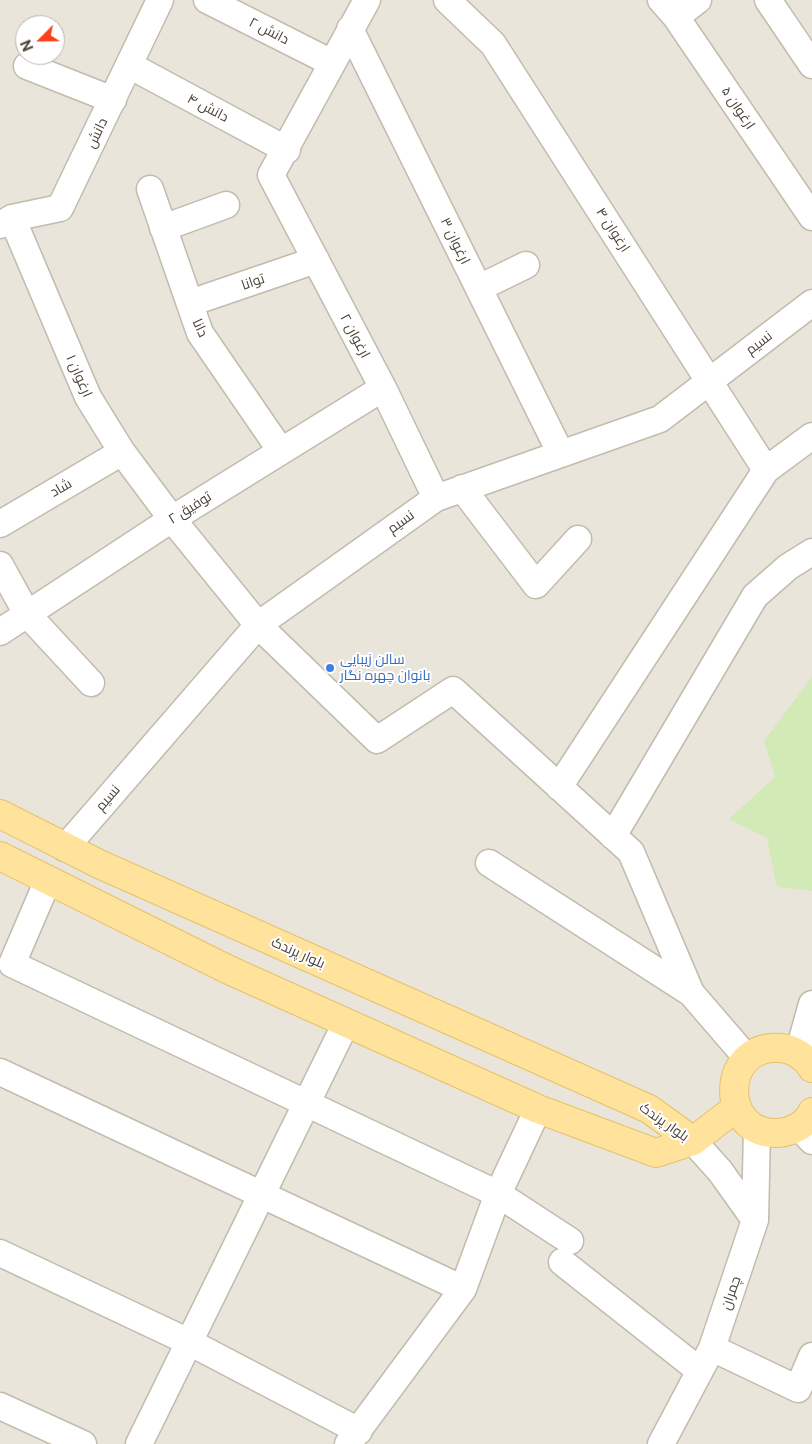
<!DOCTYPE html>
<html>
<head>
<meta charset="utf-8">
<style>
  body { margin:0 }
  #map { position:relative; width:812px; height:1444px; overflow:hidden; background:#f6f3ec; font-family:"Public Sans",sans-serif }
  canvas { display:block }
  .north { position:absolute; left:15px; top:15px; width:50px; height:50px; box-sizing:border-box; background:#fff; border:1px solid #b7b4b0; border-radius:50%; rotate:247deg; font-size:14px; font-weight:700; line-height:20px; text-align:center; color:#4b4439 }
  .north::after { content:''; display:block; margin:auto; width:18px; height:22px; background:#fc3f1d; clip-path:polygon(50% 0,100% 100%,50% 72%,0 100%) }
</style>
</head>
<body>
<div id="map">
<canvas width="812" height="1444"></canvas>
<div class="north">N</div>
</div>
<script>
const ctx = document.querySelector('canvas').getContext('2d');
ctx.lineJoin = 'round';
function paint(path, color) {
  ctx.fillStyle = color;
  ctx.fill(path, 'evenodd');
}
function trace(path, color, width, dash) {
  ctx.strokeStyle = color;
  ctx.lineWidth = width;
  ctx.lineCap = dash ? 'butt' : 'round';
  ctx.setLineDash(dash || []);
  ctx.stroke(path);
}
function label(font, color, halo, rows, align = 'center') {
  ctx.font = font + ' "Public Sans",Cairo,sans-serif';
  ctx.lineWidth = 4;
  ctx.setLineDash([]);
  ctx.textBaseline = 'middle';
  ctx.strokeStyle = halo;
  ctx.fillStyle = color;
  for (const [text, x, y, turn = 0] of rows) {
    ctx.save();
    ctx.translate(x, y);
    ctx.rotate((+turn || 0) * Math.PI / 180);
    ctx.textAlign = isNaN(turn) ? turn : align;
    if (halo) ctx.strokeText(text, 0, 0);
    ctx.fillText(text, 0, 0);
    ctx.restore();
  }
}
const residential = new Path2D(`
  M0 0H812V1444H0ZM25 25H55V55H25Z`);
const green = new Path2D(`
  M812 677V891L777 887 767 838 729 819 775 777 764 741Z`);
const minor = new Path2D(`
  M207 0 332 63
  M367 0 271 175 383 388 436 498
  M447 0 493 44 766 470
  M661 0 676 17 812 217
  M768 0 812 65
  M676 17 698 0
  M350 29 561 454
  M129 65 287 150
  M27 66 113 100
  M150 189 200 333 281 451
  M12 218 88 397 122 452 172 519 258 625 377 740 453 690 631 852 691 993 747 1058
  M0 225 12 218 60 208 160 0
  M163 228 226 205
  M479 288 526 265
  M190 303 316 260
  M462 488 536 585 578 539
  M0 524 122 452
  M0 565 27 614 91 683
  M0 632 172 519 383 388
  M559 787 766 470 812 436
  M613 836 755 596 788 567 812 552
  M65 848 258 625 436 498 660 419 812 303
  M489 863 691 993
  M48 880 12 964 498 1194 570 1241
  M798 1054 812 1004
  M0 1072 463 1289
  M799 1127 812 1141
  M693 1141 720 1171 755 1220
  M0 1253 189 1342 359 1431
  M562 1262 700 1371
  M712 1348 798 1389 812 1356
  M0 1406 83 1444
  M139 1444 346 1023
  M348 1444 463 1289 498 1194 538 1109
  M661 1444 712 1348 755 1220 757 1129`);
const major = new Path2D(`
  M0 814 99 864 649 1109 693 1141
  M0 856 229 970 538 1109 656 1153 693 1141 737 1107
  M812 1068C806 1057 793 1049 781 1048 719 1043 719 1136 778 1133 792 1132 806 1125 812 1112`);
const markers = [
  [330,668,5,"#3f7fe0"]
];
const streetNames = [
  ["دانش ۲",269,31,27],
  ["دانش ۴",208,108,28],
  ["ارغوان ۵",738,108,56],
  ["دانش",97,133,-64],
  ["ارغوان ۴",613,230,57],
  ["ارغوان ۳",455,241,64],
  ["توانا",253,282,-19],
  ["دانا",200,328,65],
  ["ارغوان ۲",355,336,62],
  ["نسیم",759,343,-38],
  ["ارغوان ۱",79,376,66],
  ["شاد",61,488,-30],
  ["توفیق ۲",190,508,-32],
  ["نسیم",401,522,-36],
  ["نسیم",108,798,-49],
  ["بلوار پرندک",298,953,24],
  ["بلوار پرندک",664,1122,35],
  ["چمران",731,1293,-71]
];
const shopNames = [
  ["سالن زیبایی",340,660],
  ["بانوان چهره نگار",340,676]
];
paint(residential, '#eae5da');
paint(green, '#d2eab5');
trace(minor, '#c2bbae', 29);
trace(major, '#e6c16a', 30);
trace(minor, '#fff', 26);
trace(major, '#ffe39c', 28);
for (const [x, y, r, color] of markers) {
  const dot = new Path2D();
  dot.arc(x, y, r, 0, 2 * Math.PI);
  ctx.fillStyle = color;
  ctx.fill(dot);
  trace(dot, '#fff', 2);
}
label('14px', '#4b4439', '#fff', streetNames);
label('14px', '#366cbe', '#fff', shopNames, 'left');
</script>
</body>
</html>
